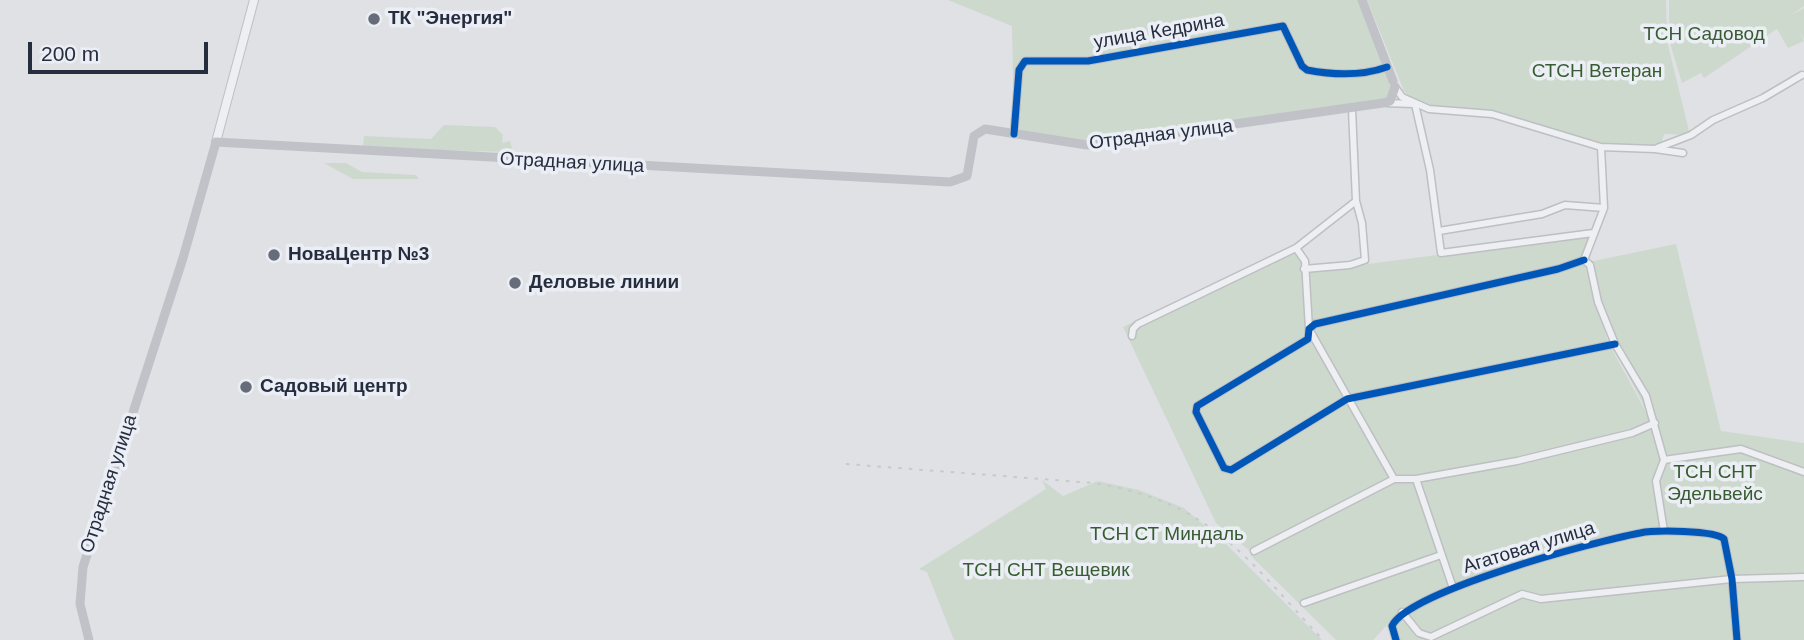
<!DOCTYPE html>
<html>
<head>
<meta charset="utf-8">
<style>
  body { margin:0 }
  #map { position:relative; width:1804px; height:640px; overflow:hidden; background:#dfe1e5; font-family:Arial,sans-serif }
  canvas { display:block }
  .scale { position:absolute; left:28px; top:42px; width:180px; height:32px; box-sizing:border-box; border:4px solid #252d3f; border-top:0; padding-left:9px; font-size:21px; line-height:24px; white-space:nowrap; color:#252d3f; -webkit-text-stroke:5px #ebeff5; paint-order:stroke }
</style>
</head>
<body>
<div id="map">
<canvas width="1804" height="640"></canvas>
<div class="scale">200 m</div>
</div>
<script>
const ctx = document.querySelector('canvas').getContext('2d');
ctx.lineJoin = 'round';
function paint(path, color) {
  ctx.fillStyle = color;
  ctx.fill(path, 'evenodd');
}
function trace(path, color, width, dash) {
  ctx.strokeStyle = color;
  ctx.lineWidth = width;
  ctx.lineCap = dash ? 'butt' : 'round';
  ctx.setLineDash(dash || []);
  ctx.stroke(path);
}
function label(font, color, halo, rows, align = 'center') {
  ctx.font = font + ' Arial,sans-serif';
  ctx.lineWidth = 7;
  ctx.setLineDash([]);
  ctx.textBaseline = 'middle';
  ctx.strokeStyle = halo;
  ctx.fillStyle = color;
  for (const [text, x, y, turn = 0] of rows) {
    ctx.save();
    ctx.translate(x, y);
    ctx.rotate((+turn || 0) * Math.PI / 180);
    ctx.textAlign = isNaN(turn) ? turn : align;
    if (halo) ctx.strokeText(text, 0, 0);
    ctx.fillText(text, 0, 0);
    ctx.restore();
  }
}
const green = new Path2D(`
  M948 0H1359L1393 81 1394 95 1383 103 1087 145 1014 134 1012 26Z
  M1367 0H1666L1667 41 1690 135 1664 134 1662 141 1654 150 1599 148 1493 116 1416 105 1404 91Z
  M1669 0H1804V6L1791 15 1804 8V39L1798 29 1804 41 1788 48 1777 29 1704 78 1701 73 1682 83 1669 40Z
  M444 125 495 127 503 135 502 143 510 141 512 148 508 152 363 148 364 136 431 139Z
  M324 163H346L362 172 416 175 419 179H353Z
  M1590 235 1584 263 1608 342 1652 423 1537 454 1414 477 1396 475 1314 330 1307 272Z
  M1676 244 1721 431 1804 443V640H1397L1388 624 1373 640H1336L1250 555 1394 482 1581 447 1656 429 1610 341 1589 262Z
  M1293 246 1302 262 1311 338 1391 479 1250 551 1216 523 1123 327Z
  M1042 480 1063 496 1098 481 1139 490 1184 508 1226 544 1322 640H954L927 572 919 569 1046 489Z`);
const minor = new Path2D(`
  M1395 87 1402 97 1429 109 1492 114 1601 147 1655 149 1683 153
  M1386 103 1413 104
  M1415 104 1430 170 1441 253 1593 233
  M1014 134 1019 70 1025 61H1088L1283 26 1302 66 1307 70C1333 75 1362 76 1387 67
  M1601 147 1604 208 1584 260 1590 265 1598 302 1615 344 1646 396 1664 460 1741 449 1804 472
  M1657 148 1691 135 1713 120 1763 98 1802 75
  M1439 231 1542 214 1565 205 1604 208
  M1296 248 1305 261 1309 329 1394 479H1416L1453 588
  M1584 260 1558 269 1315 324 1309 329 1308 339 1197 406 1196 412 1224 468 1231 470 1347 399 1615 344
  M1304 269 1350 265 1365 260 1362 223 1356 201
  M1132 336 1133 329 1138 324 1296 248 1356 201 1352 109
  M1416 479 1517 461 1632 433 1655 423
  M1664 531 1656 481 1664 460
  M1254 551 1394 479
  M1304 603 1441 555
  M1402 612 1419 633 1431 637 1522 594 1541 599 1732 579 1804 577
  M1396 640 1392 626C1408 591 1597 541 1640 533 1654 530 1715 530 1724 539L1732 579 1737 640`);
const tertiary = new Path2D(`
  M216 142 254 0`);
const secondary = new Path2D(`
  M1362 0 1393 81
  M89 640 80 604 83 567 183 258 216 142 950 182 967 176 974 136 985 129 1087 145 1383 103 1390 101 1395 87`);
const rail = new Path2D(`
  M846 464 1093 483C1212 502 1246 558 1323 640`);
const cycleway = new Path2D(`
  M1014 134 1019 70 1025 61H1088L1283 26 1302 66 1307 70C1333 75 1362 76 1387 67
  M1584 260 1558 269 1315 324 1309 329 1308 339 1197 406 1196 412 1224 468 1231 470 1347 399 1615 344
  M1396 640 1392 626C1408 591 1597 541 1640 533 1654 530 1715 530 1724 539L1732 579 1737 640`);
const markers = [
  [374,19,7,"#666c79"],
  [274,255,7,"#666c79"],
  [515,283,7,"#666c79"],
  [246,387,7,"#666c79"]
];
const poiNames = [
  ["ТК \"Энергия\"",388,19],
  ["НоваЦентр №3",288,255],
  ["Деловые линии",529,283],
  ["Садовый центр",260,387]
];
const streetNames = [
  ["улица Кедрина",1159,32,-10],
  ["Отрадная улица",1161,135,-7],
  ["Отрадная улица",572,163,3],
  ["Отрадная улица",109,484,-72],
  ["Агатовая улица",1529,548,-17]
];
const parkNames = [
  ["ТСН Садовод",1704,35],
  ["СТСН Ветеран",1597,72],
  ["ТСН СНТ",1715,473],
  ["Эдельвейс",1715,495],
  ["ТСН СТ Миндаль",1167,535],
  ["ТСН СНТ Вещевик",1046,571]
];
paint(green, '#ced9ce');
trace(minor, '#bdbfc3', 9);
trace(tertiary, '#bdbfc3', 10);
trace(minor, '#eeeff2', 6);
trace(tertiary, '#eeeff2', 8);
trace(secondary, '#c0c2c8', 9);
trace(rail, '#c7c9cd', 2, [3.5, 7]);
trace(cycleway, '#0057b8', 7);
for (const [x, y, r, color] of markers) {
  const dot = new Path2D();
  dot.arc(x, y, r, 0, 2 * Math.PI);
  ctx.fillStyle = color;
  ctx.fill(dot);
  trace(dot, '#ebeff5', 2.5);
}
label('bold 19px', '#252d3f', '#ebeff5', poiNames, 'left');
label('19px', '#252d3f', '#ebeff5', streetNames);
label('19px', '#385c31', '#ebeff5', parkNames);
</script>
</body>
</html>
